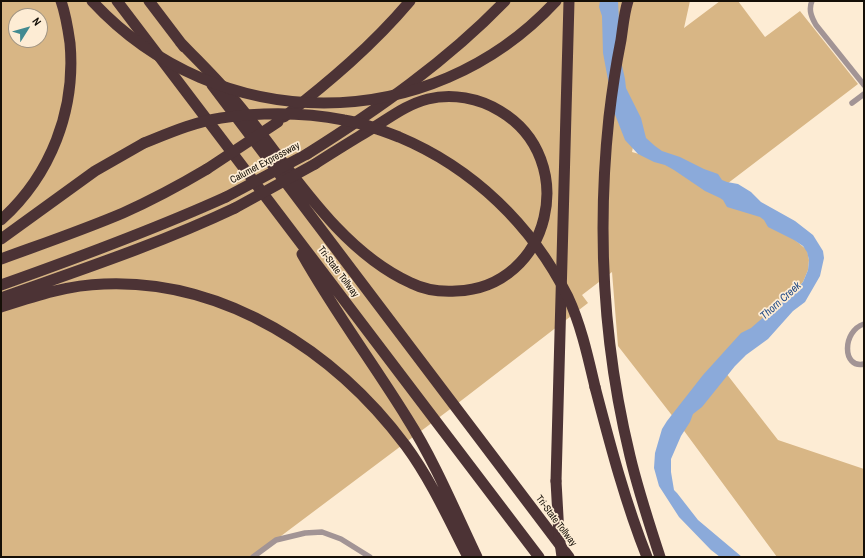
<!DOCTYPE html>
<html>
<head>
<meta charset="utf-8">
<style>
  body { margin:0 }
  #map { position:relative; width:865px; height:558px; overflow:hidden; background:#fdecd4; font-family:"Archivo Narrow",sans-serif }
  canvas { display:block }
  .frame { position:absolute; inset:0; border:2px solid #150f07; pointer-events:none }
  .north { position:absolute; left:8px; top:8px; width:40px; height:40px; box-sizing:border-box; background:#fdecd4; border:1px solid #a09482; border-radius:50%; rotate:53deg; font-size:11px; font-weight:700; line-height:16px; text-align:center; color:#150f07 }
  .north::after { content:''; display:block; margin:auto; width:14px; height:18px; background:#428a90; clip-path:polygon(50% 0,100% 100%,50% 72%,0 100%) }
</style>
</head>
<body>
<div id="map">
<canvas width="865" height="558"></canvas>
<div class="frame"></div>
<div class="north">N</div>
</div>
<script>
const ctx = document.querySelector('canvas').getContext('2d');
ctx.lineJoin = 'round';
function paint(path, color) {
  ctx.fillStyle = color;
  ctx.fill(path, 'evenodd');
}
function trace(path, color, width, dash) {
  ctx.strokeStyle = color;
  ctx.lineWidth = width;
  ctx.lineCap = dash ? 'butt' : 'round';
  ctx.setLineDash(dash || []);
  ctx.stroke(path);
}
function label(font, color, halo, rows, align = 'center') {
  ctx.font = font + ' "Archivo Narrow",sans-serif';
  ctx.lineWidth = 3.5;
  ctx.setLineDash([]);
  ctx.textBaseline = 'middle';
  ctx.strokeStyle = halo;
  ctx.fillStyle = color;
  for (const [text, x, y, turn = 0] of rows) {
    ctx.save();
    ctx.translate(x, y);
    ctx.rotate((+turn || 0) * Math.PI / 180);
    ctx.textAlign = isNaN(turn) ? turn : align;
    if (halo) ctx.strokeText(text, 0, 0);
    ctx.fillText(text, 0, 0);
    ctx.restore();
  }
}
const green = new Path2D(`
  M1 1H690L684 28 720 1H738L765 37 800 11 858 84 719 190 643 140 638 123 632 152 670 163 783 230 807 250 809 260 808 270 803 282 787 299 774 308 674 418 618 346 612 272 582 295 588 303 449 410 253 557H1ZM16 16H40V40H16Z
  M722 368 778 440 864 469V557H777L679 424Z`);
const water = new Path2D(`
  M600 1H618L621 61 625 79 626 88 641 118 646 138 655 146 662 151 680 157 704 169 718 174 722 180 727 182 738 184 751 192 761 202 795 221 813 235 823 251 824 258 820 276 805 302 793 311 768 339 746 355 735 366 702 407 693 414 690 422 681 436 671 459V472L674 490 677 493 698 520 742 557H720L711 550 679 517 659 486 654 468 655 453 662 429 667 421 703 375 741 333 751 328 774 308 787 299 803 282 808 270 809 260 807 252 803 246 794 240 768 227 764 220 760 217 727 207 723 200 720 198 705 191 674 170 665 165 654 162 638 154 625 140 614 112 603 53 602 16 599 7Z`);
const minor = new Path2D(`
  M812 1C808 10 812 18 816 25L864 85
  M852 103 864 94
  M864 324C842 331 842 369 864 364
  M253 557 276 540 305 533 322 532 341 539 370 557`);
const motorway = new Path2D(`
  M117 1 539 557
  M149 1 184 47
  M628 1C624 13 623 27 621 40 616 65 612 91 609 117 597 230 603 345 630 456 638 490 649 523 660 557
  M180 42C199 62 220 82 237 103 288 164 336 249 411 283 425 290 440 292 456 291 551 288 581 159 500 111 479 98 452 93 428 99 408 104 392 116 376 126 355 139 335 151 315 164
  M212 85 569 557
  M284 117C329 82 373 45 410 1
  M307 154C377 110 447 61 505 1
  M1 220C51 175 76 110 70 43 68 29 66 15 61 1
  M1 239 95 171 144 143
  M302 254C334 311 373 363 407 418 435 462 455 511 477 557
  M1 259C42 244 83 230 123 213 152 200 180 185 207 169
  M1 285C77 258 153 230 226 197
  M1 298C80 270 159 244 235 208
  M1 307C35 296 68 285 104 284 225 279 336 352 406 446 431 480 449 520 468 557
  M595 387C610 444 625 502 647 557
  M556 481 569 1`);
const motorwayBridge = new Path2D(`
  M92 1C218 137 430 137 556 1
  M144 143C169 133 194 122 221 118 262 112 303 112 344 120 363 123 381 130 399 137 473 168 532 225 568 297 581 325 588 357 595 387
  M207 169 278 122
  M226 197 307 154
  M235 208 315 164
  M556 481 559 535 562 557`);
const streetNames = [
  ["Calumet Expressway",265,163,-28],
  ["Tri-State Tollway",338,272,53],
  ["Tri-State Tollway",556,521,53]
];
const waterNames = [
  ["Thorn Creek",781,301,-42]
];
paint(green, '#d8b685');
paint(water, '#8baada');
trace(minor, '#a29495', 5.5);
trace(motorway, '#4c3335', 11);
trace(motorwayBridge, '#4c3335', 11);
label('10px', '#150f07', '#fdecd4', streetNames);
label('italic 11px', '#264e88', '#fdecd4', waterNames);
</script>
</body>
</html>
